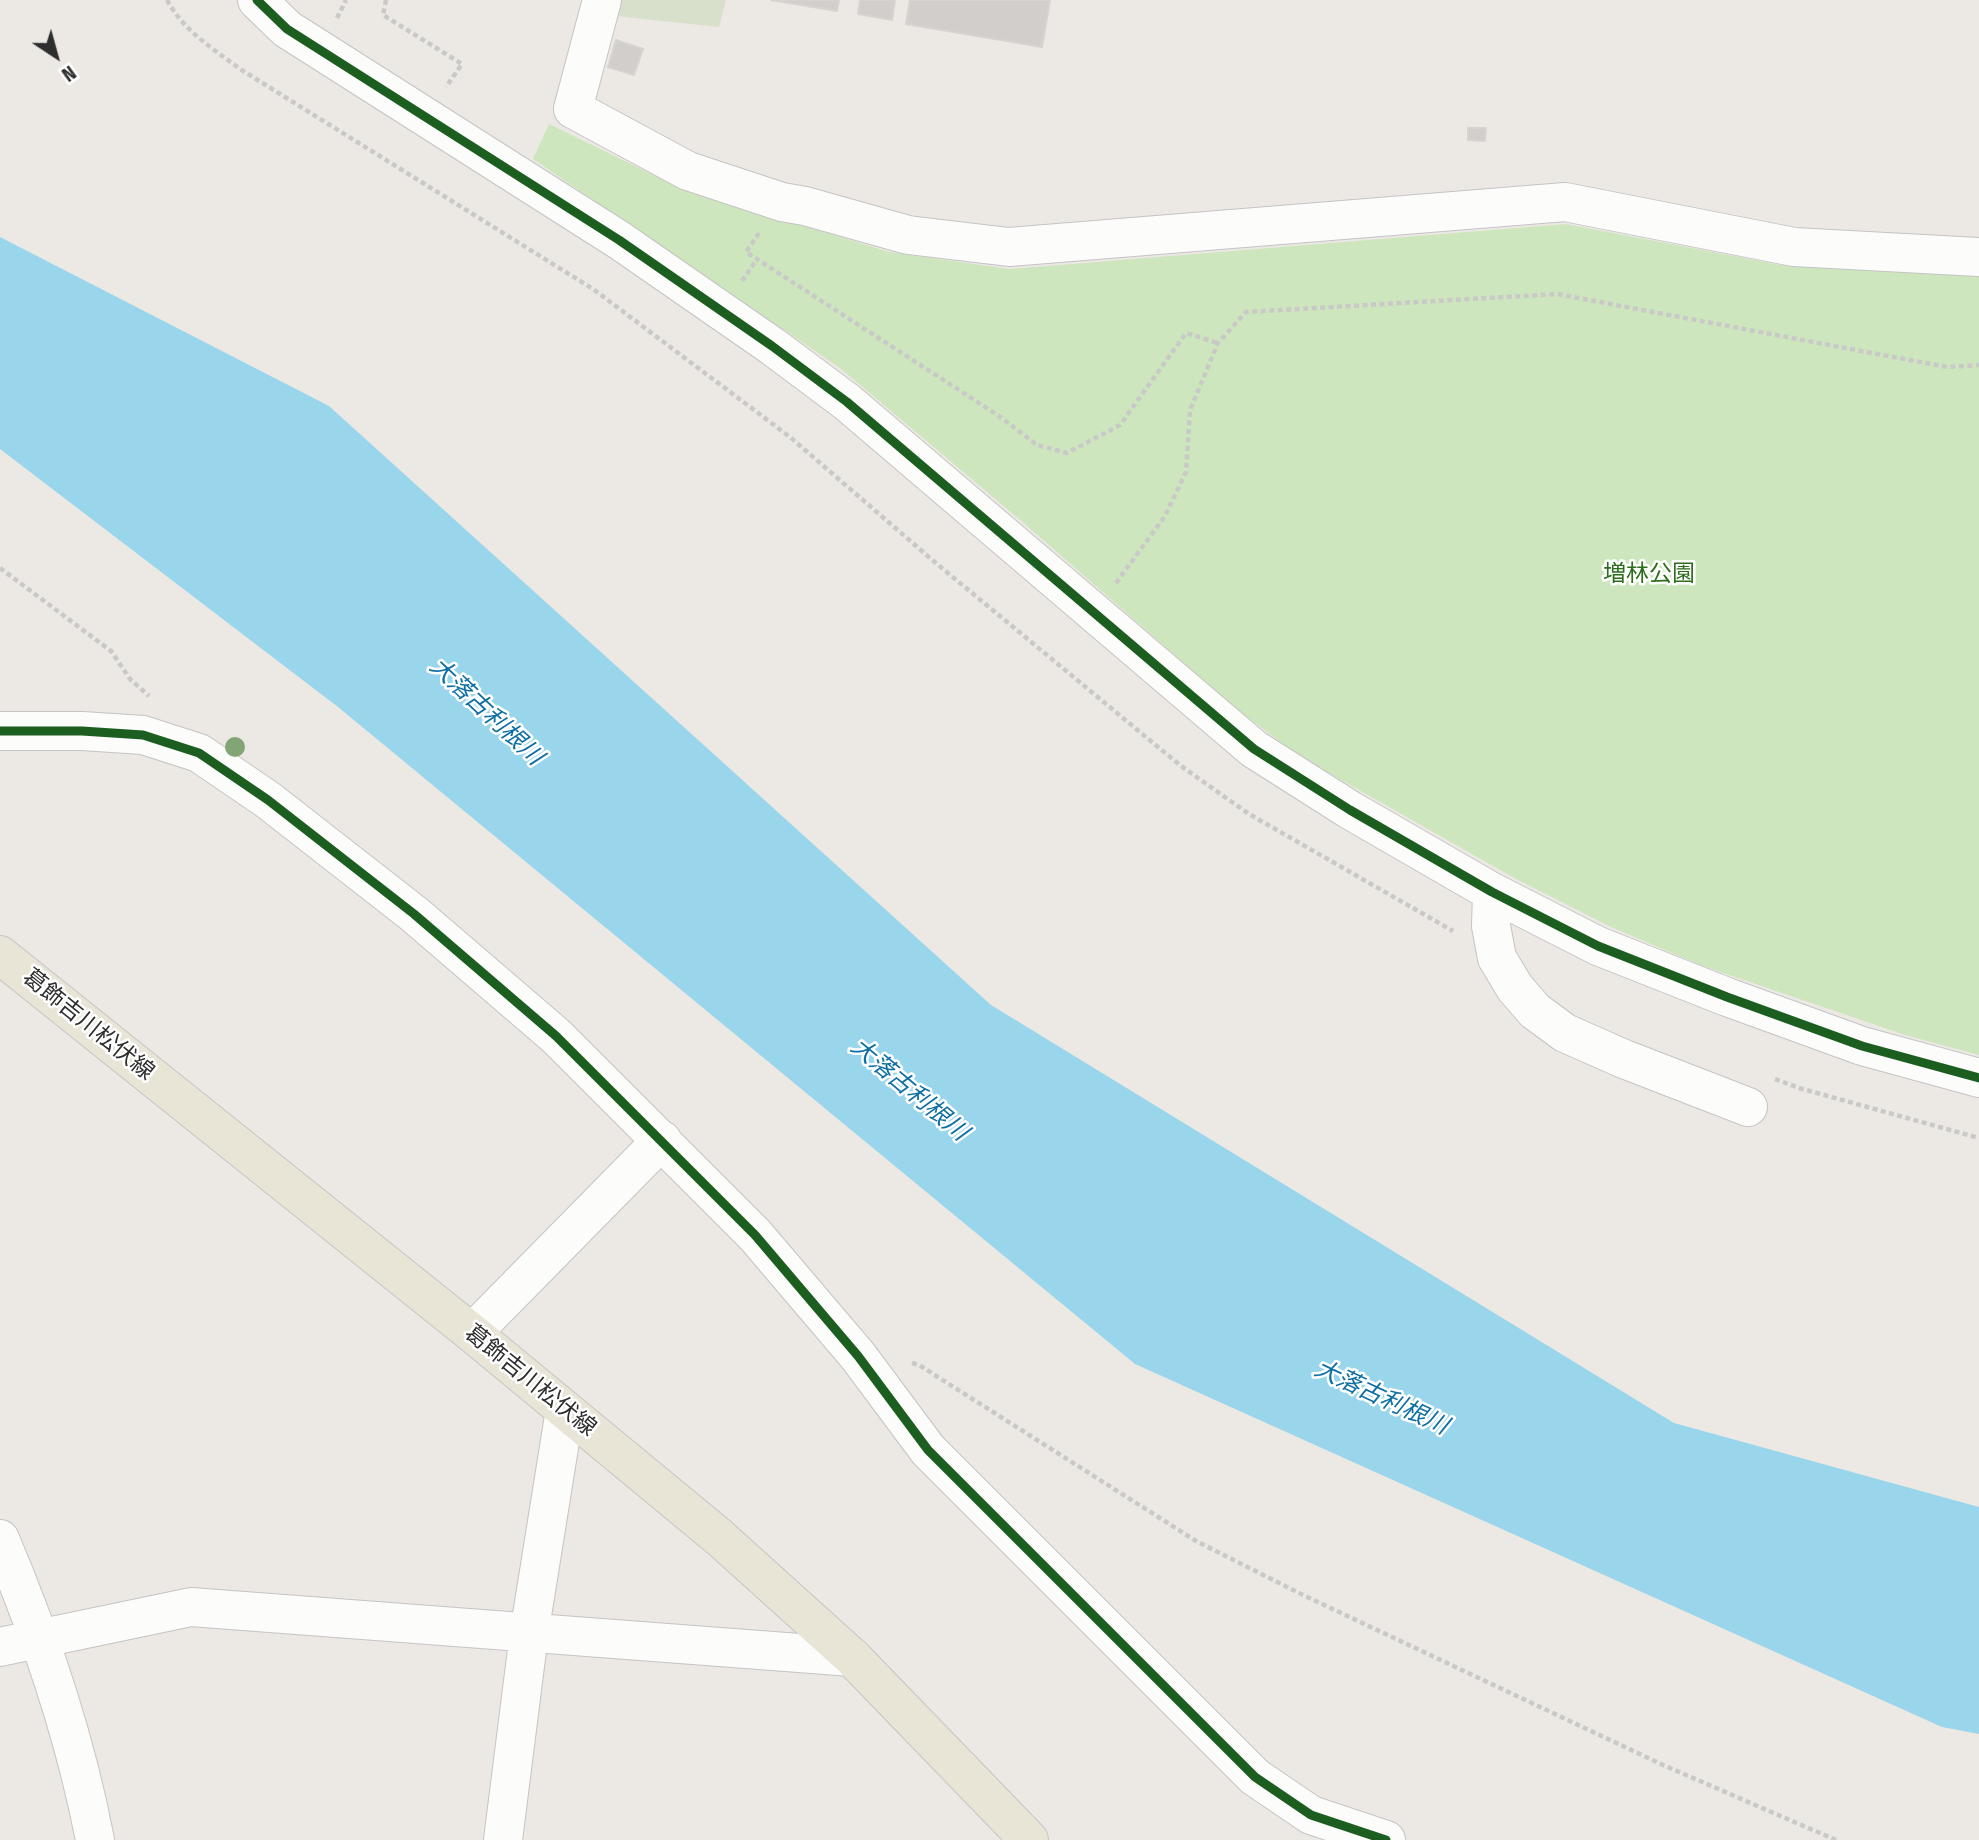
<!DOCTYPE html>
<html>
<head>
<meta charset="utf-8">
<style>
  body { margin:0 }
  #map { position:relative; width:1979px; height:1840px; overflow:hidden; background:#ece8e4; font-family:"Fira Sans Condensed",sans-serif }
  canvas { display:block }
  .north { position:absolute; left:21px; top:21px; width:70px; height:70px; -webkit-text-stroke:5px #fff; paint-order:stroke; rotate:144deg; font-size:19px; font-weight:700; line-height:28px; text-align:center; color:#2e2e2e }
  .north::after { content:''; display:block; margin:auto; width:24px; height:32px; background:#2e2e2e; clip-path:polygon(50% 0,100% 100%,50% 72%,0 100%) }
</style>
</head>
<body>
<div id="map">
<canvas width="1979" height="1840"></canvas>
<div class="north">N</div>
</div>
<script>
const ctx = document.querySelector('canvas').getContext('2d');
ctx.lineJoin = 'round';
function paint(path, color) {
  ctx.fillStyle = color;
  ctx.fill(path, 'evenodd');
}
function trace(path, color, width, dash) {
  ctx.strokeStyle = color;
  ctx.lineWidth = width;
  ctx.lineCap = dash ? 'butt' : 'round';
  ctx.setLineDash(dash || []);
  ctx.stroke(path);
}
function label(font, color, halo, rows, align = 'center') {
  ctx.font = font + ' "Fira Sans Condensed","Noto Sans JP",sans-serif';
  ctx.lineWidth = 5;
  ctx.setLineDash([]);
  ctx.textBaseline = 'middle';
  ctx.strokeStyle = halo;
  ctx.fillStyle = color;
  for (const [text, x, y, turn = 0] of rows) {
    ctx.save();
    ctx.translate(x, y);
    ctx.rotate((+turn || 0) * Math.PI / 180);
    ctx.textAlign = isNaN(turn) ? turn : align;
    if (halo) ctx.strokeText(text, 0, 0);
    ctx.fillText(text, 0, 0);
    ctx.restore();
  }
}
const green = new Path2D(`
  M549 124 676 186 889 252 1010 269 1566 224 1781 265 1979 276V1055L1905 1035 1700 965 1611 927 1516 879 1299 756 1234 707 1026 525 840 368 533 159Z`);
const cemetery = new Path2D(`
  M618 0H726L719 27 616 16Z`);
const water = new Path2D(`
  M0 237 329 406 991 1005 1674 1423 1979 1507V1734L1942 1727 1135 1364 338 707 0 449Z`);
const building = new Path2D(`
  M771 0H839L837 11Z
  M860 0H895L892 20 858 14Z
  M910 0H1050L1042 47 906 24Z
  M616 40 643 49 634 75 608 67Z
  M1468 128H1486L1485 141 1468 140Z`);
const path = new Path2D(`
  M167 0C184 31 212 48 240 69L593 289 790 437 937 564 1181 766 1249 814 1453 931
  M386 0 383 15 462 64 446 87
  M337 18 346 0
  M759 233 746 252 999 416 1037 445 1067 453 1120 425 1186 333 1218 343
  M742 281 757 259
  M0 568 111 651 130 679 149 696
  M1116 583 1165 516 1186 472 1190 410 1218 343 1246 312 1557 294 1947 367 1979 365
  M1775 1079 1799 1088 1979 1138
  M912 1363 919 1365 1196 1541 1303 1595 1663 1765 1836 1840`);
const minor = new Path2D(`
  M257 0 287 29 619 240 772 346 847 402 1254 749 1350 810 1492 892 1598 946 1727 997 1862 1046 1979 1078
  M602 0 573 109 688 171 782 202 805 206 908 235 1009 247 1565 202 1794 247 1979 257
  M0 731H82L143 735 199 753 268 800 414 914 556 1036 755 1235 858 1356 928 1450 1255 1777 1311 1815 1386 1840
  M1492 892 1491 926 1497 958 1515 988 1535 1011 1565 1033 1624 1059 1748 1107
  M472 1333 662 1140
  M0 1539C41 1636 75 1736 95 1840
  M0 1647 191 1607 852 1657
  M503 1840 529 1634 565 1410`);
const major = new Path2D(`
  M0 955 472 1333 719 1537 852 1657 1029 1840`);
const cycleway = new Path2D(`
  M257 0 287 29 619 240 772 346 847 402 1254 749 1350 810 1492 892 1598 946 1727 997 1862 1046 1979 1078
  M0 731H82L143 735 199 753 268 800 414 914 556 1036 755 1235 858 1356 928 1450 1255 1777 1311 1815 1386 1840`);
const trees = [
  [235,747]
];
const parkNames = [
  ["増林公園",1649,575]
];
const streetNames = [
  ["葛飾吉川松伏線",88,1025,39],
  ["葛飾吉川松伏線",530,1381,39]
];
const waterNames = [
  ["大落古利根川",486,712,43],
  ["大落古利根川",909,1090,40],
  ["大落古利根川",1381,1398,25]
];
paint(green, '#cee6be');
paint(cemetery, '#d8e0cc');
paint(water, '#99d6ec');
paint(building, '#d1cecb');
trace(building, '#d7d4d0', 2);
trace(minor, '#c5c4c5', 40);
trace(major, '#c6c5c4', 40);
trace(path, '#c9c9c8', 4.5, [5, 3.5]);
trace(minor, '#fcfcfb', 38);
trace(major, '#e8e4d6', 38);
trace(cycleway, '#1b5e20', 9);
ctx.fillStyle = '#82a575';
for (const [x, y] of trees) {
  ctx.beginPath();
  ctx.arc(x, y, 10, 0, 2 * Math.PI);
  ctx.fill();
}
label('23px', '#2c6e1b', '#fff', parkNames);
label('23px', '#2e2e2e', '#fff', streetNames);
label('italic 24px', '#0d6fa3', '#fff', waterNames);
</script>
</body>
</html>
